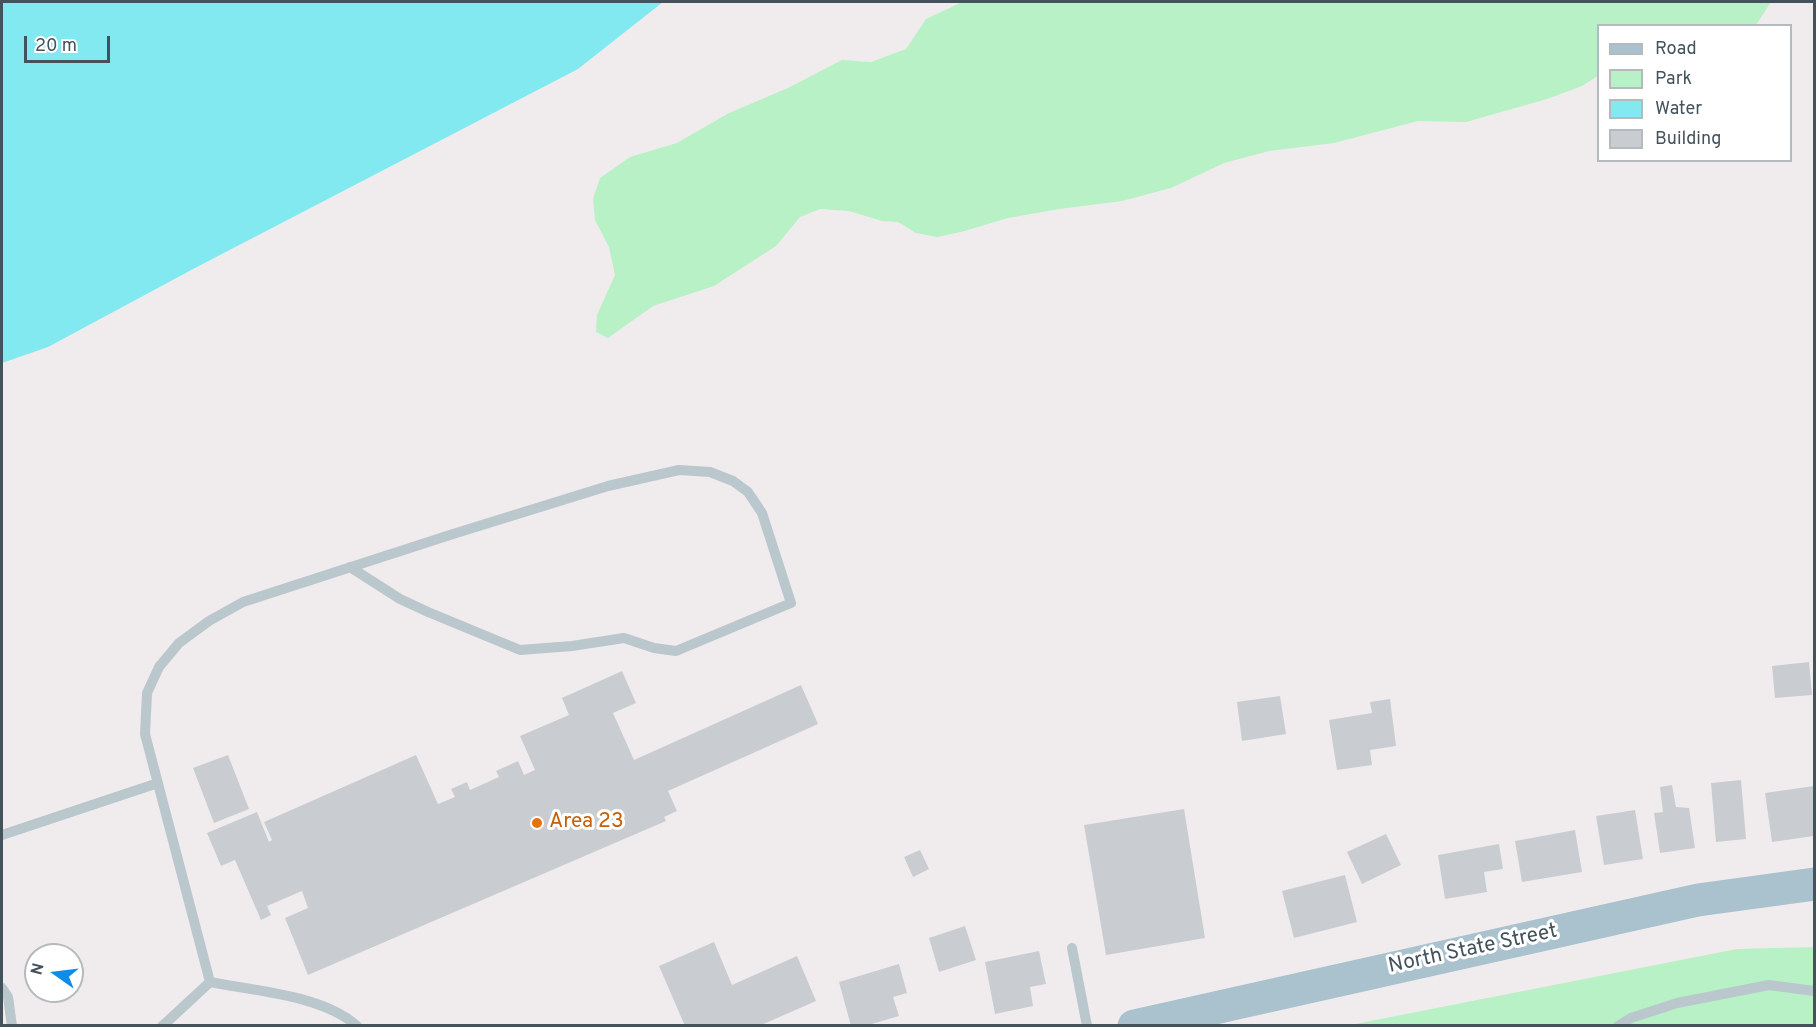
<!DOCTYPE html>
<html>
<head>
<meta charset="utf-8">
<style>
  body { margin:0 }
  #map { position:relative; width:1816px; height:1027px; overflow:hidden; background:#f0eced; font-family:Overpass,sans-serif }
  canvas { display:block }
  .frame { position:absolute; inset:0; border:3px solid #44535b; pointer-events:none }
  .legend { position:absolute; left:1597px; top:24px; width:195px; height:138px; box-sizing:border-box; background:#fff; border:2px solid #b4babd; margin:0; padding:8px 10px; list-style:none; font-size:18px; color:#44535b }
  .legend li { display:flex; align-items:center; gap:12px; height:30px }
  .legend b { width:30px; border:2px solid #b4babd }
  .north { position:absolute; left:24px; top:943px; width:60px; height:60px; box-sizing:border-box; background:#fff; border:2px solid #b4babd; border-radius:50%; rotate:284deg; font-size:16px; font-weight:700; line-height:24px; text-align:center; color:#44535b }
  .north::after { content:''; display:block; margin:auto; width:21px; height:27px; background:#0f8ce7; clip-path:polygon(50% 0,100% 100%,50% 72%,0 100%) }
  .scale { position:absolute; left:24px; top:36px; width:86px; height:27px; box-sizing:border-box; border:3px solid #44535b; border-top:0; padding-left:8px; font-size:18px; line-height:21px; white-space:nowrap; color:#44535b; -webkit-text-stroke:4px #fff; paint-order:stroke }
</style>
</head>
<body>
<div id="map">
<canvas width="1816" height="1027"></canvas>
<div class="frame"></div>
<ul class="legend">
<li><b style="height:8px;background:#aac1ce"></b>Road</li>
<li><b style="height:16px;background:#b7f1c5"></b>Park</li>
<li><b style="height:16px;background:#82e9f0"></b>Water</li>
<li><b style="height:16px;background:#c9cdd2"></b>Building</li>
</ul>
<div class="north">N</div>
<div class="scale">20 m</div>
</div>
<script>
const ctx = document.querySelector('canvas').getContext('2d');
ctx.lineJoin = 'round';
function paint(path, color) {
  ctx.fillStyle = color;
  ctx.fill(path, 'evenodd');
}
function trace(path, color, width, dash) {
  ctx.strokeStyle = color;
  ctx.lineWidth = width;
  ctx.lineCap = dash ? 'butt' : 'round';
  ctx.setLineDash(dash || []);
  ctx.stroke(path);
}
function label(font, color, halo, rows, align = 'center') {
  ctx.font = font + ' Overpass,sans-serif';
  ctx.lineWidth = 6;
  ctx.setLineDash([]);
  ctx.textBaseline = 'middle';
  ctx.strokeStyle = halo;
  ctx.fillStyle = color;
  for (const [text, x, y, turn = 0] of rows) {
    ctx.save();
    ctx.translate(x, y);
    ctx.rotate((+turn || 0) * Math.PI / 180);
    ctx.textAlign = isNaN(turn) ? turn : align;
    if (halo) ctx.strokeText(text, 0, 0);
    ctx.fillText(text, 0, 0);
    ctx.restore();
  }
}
const green = new Path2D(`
  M962 2H1771L1756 25 1598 26V76L1582 86 1547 99 1466 122 1418 121 1334 143 1269 151 1224 163 1171 188 1122 201 1059 209 1008 218 961 232 937 237 916 233 898 222 882 221 849 211 820 209 800 217 776 246 714 286 653 306 608 338 596 332 597 315 615 275 609 247 595 220 593 199 600 178 630 157 677 143 729 113 788 88 842 60 871 62 906 49 926 19Z
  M1814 947V1025L1345 1026 1737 949Z`);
const water = new Path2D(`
  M2 2H663L578 69 195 268 48 347 2 363Z`);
const building = new Path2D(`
  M1809 662 1812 695 1775 698 1772 666Z
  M622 671 636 703 613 713 634 760 801 685 818 724 668 791 677 811 664 817 666 821 308 975 285 918 308 908 302 891 267 906 271 915 261 920 235 860 221 866 207 833 257 812 269 842 272 840 264 822 416 755 438 804 455 797 451 789 467 782 470 790 499 777 496 771 518 761 524 775 535 770 520 736 569 715 562 698Z
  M1280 696 1286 734 1242 741 1237 702Z
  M1390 699 1396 746 1370 750 1372 765 1337 770 1329 720 1372 713 1370 702Z
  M228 755 249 809 214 823 193 768Z
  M1741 780 1746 839 1716 842 1711 783Z
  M1672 785 1676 807 1689 808 1695 848 1660 853 1654 813 1663 812 1660 787Z
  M1814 786V836L1772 842 1765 793Z
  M1184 809 1205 938 1106 955 1084 825Z
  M1635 810 1643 859 1604 865 1596 816Z
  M1575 830 1582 872 1522 882 1515 841Z
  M1386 834 1401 865 1362 884 1347 852Z
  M1499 844 1503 869 1484 872 1487 892 1445 899 1438 855Z
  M920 850 929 869 913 877 904 857Z
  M1345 875 1357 922 1294 938 1282 891Z
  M965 926 976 960 939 972 929 938Z
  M714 942 732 985 797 956 816 1001 759 1026H685L659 966Z
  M1039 951 1046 984 1030 987 1033 1006 995 1014 985 962Z
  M899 964 907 993 893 997 899 1016 865 1026H851L839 982Z`);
const lane = new Path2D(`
  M2 835 158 783
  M1072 948 1087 1026
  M210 982 145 734 147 693 159 667 179 643 209 621 243 602 453 534 608 486 679 470 710 472 733 481 748 492 762 513 791 603 676 651 654 648 624 638 572 646 520 650 428 612 400 599 350 567
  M210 982C255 991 322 995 357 1026
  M2 988 8 997 12 1026
  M162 1026 169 1020 210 982
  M1618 1026 1631 1018 1677 1003 1769 985 1814 991`);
const primary = new Path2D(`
  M1134 1026 1698 900 1814 884`);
const markers = [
  [537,823,6,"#e8710a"]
];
const foodNames = [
  ["Area 23",549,823]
];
const streetNames = [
  ["North State Street",1473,950,-12]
];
paint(green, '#b7f1c5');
paint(water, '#82e9f0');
paint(building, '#c9cdd2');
trace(lane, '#bac7cd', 10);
trace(primary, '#aac1ce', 33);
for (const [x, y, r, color] of markers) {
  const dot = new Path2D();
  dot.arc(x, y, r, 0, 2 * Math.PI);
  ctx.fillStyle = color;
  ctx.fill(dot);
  trace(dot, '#fff', 2);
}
label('21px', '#c56008', '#fff', foodNames, 'left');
label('21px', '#44535b', '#fff', streetNames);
</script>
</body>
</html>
